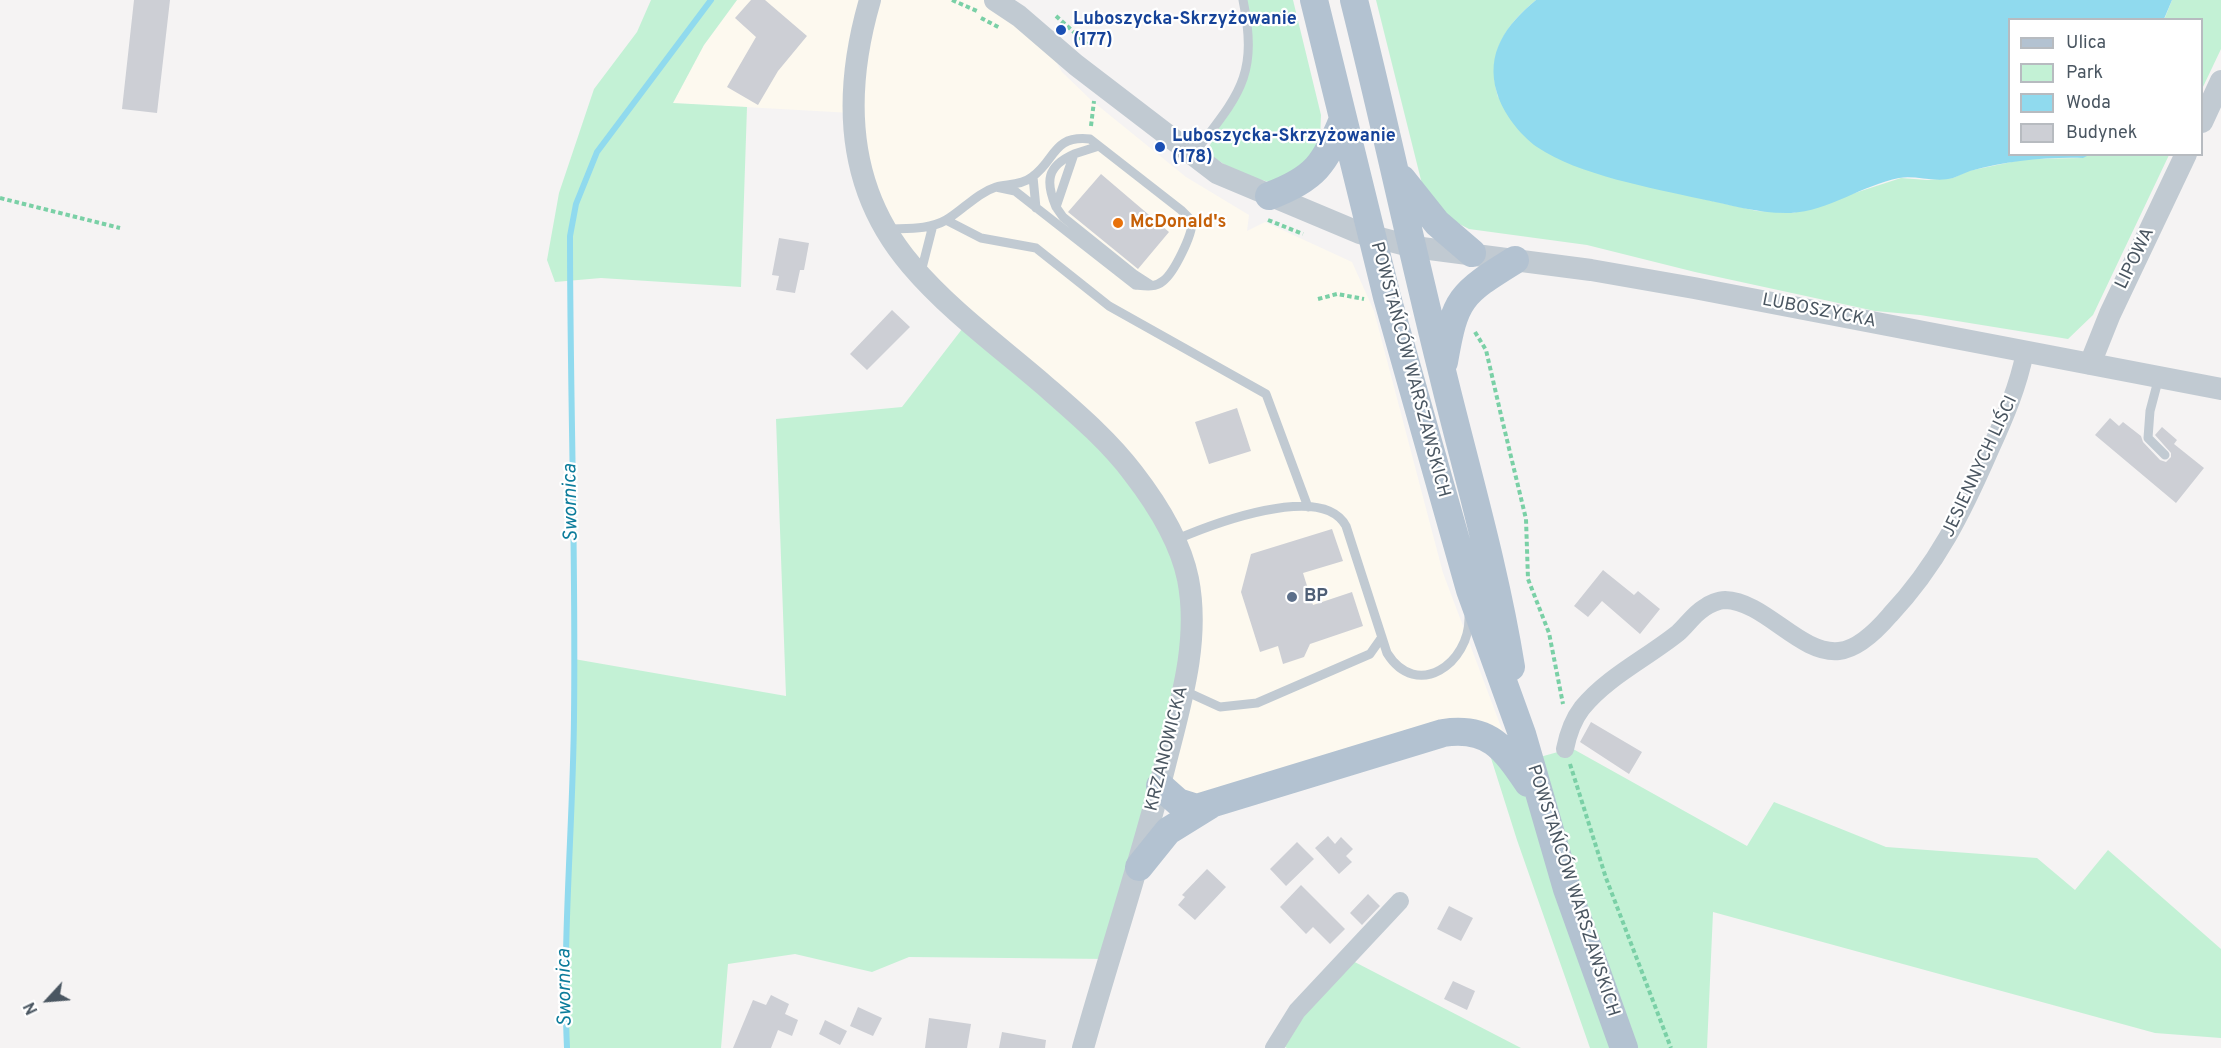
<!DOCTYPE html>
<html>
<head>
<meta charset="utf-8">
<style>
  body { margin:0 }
  #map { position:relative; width:2221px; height:1048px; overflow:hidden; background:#f5f3f3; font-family:Overpass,sans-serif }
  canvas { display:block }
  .legend { position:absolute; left:2008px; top:18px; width:195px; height:138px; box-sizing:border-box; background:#fff; border:2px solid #b7bbc0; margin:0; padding:8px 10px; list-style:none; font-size:18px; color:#4a5661 }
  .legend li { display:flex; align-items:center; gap:12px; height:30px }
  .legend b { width:30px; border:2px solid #b7bbc0 }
  .north { position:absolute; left:18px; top:970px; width:60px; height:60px; -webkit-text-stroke:4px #fff; paint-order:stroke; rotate:244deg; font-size:16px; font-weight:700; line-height:24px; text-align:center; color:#4a5661 }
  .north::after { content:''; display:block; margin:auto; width:21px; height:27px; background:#4a5661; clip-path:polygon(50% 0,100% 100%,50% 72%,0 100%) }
</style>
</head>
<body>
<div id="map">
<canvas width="2221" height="1048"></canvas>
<ul class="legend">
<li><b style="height:8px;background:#b3c2d1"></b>Ulica</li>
<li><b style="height:16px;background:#c3f1d5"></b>Park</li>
<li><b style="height:16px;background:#90daee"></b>Woda</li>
<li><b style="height:16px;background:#cdcfd5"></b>Budynek</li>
</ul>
<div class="north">N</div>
</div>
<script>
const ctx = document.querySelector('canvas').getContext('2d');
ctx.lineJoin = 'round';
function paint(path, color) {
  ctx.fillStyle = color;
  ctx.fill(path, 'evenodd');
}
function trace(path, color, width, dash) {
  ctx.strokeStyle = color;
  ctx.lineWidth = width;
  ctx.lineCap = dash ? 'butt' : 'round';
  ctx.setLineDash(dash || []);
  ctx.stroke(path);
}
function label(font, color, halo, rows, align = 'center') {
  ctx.font = font + ' Overpass,sans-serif';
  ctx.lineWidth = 4.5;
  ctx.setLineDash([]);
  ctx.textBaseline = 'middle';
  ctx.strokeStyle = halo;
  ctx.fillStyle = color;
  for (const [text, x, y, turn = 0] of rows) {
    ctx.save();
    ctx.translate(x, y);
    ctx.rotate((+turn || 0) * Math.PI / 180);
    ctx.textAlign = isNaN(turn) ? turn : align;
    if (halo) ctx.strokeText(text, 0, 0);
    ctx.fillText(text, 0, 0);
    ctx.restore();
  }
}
const commercial = new Path2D(`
  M737 0H995L1039 32 1062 72 1091 100 1186 177 1249 215 1247 231 1265 222 1352 262 1374 311 1443 573 1515 764 1485 736 1210 805 1160 786 1192 624 895 242 852 113 673 103 704 45Z`);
const green = new Path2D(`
  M651 0H737L704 45 673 103 747 107 741 287 601 278 555 282 547 260 559 193 594 89 637 32Z
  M1243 0H1293L1321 115 1320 140 1302 168 1269 182 1240 174 1206 153 1246 73Z
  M1376 0H1536C1504 26 1486 55 1498 97L1686 195 1757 211 1793 213 1901 178 1927 180 1953 178 1968 171 2026 159 2082 158 2089 154 2169 155 2093 315 2068 339 1920 315 1875 311 1695 272 1587 245 1469 229 1442 215 1425 196Z
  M2172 0H2221V49L2202 89V20H2164Z
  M969 320 1157 507 1192 624 1108 959 909 957 872 972 795 954 728 964 721 1048H567L564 990 569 899 574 659 786 696 776 419 902 407Z
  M1484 736 1515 764 1565 750 1566 745 1747 846 1774 802 1886 847 2037 858 2075 890 2108 850 2221 949V1038L2155 1033 1713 912 1707 1048H1590L1517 840Z
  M1347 958 1521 1048H1287L1277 1043Z`);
const water = new Path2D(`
  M1536 0H2172L2164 19 2010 20V154L2089 155 2083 158C2044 157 2007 161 1970 171 1964 173 1959 176 1953 178 1935 183 1916 175 1899 178 1863 185 1828 211 1791 213 1760 214 1731 205 1701 199 1652 188 1578 175 1537 147 1520 135 1503 113 1497 93 1485 53 1506 25 1536 0Z`);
const stream = new Path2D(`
  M567 1048C562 938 573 827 574 717 576 556 570 396 570 236L576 204 597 152 711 0`);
const building = new Path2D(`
  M134 0H170L157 113 122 109Z
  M751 0H765L807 36 778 71 758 105 727 87 756 37 735 18Z
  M1101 174 1169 232 1138 269 1068 212Z
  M779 238 809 243 804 270H800L795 293 776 290 779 276 772 275Z
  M892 310 910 327 867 370 850 354Z
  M1237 408 1251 451 1209 464 1195 422Z
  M2110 418 2119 426 2123 422 2141 436 2143 442 2160 460 2166 462 2171 457V453L2155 435 2162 427 2177 440 2174 444 2204 468 2176 503 2095 435Z
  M1332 529 1343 561 1303 573 1313 605 1352 592 1363 626 1310 644 1304 657 1283 664 1278 646 1260 652 1241 592 1251 554Z
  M1603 570 1634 595 1638 591 1660 609 1640 634 1602 601 1588 617 1574 606Z
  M1591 722 1642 752 1629 774 1580 742Z
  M1328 836 1335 844 1341 837 1353 849 1346 856 1352 862 1339 874 1315 848Z
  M1297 842 1314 859 1286 886 1270 869Z
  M1207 869 1226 887 1195 920 1178 905 1185 897 1182 895Z
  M1301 885 1345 929 1330 944 1313 927 1306 934 1280 907Z
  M1368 894 1380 906 1362 925 1350 913Z
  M1449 906 1473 918 1461 941 1437 929Z
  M1453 981 1475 991 1467 1010 1444 999Z
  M771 995 789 1004 785 1014 798 1020 792 1036 778 1030 771 1048H733L753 1000 766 1005Z
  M858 1007 882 1018 873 1036 850 1026Z
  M929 1018 971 1024 967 1048H925Z
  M825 1020 847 1031 840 1045 819 1034Z
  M1002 1032 1046 1040 1045 1048H999Z`);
const path = new Path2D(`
  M952 0 977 11
  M1056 16 1088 45
  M981 18 1000 28
  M1091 126 1094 101
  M0 198 120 228
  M1268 220 1303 234
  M1318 299 1337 294 1364 299
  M1475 332 1486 350 1501 415 1526 519 1528 579 1549 633 1563 704
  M1570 764 1606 878 1671 1048`);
const service = new Path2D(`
  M1099 146 1074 154 1056 207 1063 217 1134 274 1151 285
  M1193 155C1238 95 1259 78 1243 0
  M1033 177 1036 208
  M1056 207C1045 181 1047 166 1074 154
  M946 220 981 238 1036 248 1109 306 1266 394 1308 507
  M887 229C906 228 929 230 946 220 963 210 977 193 996 187 1008 184 1022 185 1032 177 1056 160 1052 135 1090 139L1181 210 1192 221C1193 234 1174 273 1163 281 1155 288 1145 286 1135 285L1015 191 996 187
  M921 272 933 225
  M2159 377 2150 411 2148 438 2165 455
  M1175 540C1210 525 1322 481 1346 526L1387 653C1417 701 1470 663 1469 617
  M1185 691 1220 707 1257 703 1370 654 1382 637`);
const minor = new Path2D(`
  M1565 749C1568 734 1572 721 1582 708 1607 677 1647 658 1678 633 1687 625 1694 614 1704 608 1709 604 1719 600 1725 600 1765 601 1800 655 1839 651 1859 649 1878 629 1890 615 1937 565 1963 512 1990 450 2005 417 2018 387 2025 352
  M1274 1048 1297 1011 1400 901`);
const tertiary = new Path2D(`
  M870 0C843 93 845 188 911 265 949 310 1000 347 1044 385 1076 413 1108 440 1133 473 1157 504 1180 540 1188 579 1200 640 1181 702 1166 761 1142 858 1110 952 1083 1048
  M995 0 1019 16 1076 65 1217 173 1360 233 1414 247 1591 270 1694 288 2221 389
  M2202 122 2221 81
  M2090 364 2110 314 2186 154`);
const primary = new Path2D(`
  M1314 0 1387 297 1470 590 1522 734 1567 889 1624 1048
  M1354 0C1385 123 1411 248 1442 371 1466 470 1495 567 1511 667
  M1402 179 1437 223 1472 253
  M1269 196C1315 179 1325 164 1343 119
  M1444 362C1455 298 1460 294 1515 260
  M1160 786 1178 802 1197 808 1443 733C1489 726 1504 748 1528 783
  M1139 867 1168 831 1210 805`);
const markers = [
  [1061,30,6,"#1a4fb4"],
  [1160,147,6,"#1a4fb4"],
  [1118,223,6,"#e8710a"],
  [1292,597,6,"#5c6f8a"]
];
const transitNames = [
  ["Luboszycka-Skrzyżowanie",1073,20],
  ["(177)",1073,41],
  ["Luboszycka-Skrzyżowanie",1172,137],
  ["(178)",1172,158]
];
const foodNames = [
  ["McDonald's",1130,223]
];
const streetNames = [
  ["LIPOWA",2136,259,-64],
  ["LUBOSZYCKA",1819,312,11],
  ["POWSTAŃCÓW WARSZAWSKICH",1409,370,75],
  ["JESIENNYCH LIŚCI",1981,467,-65],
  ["KRZANOWICKA",1168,749,-76],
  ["POWSTAŃCÓW WARSZAWSKICH",1572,891,72]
];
const serviceNames = [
  ["BP",1304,597]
];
const waterNames = [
  ["Swornica",572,503,-91],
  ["Swornica",566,988,-91]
];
paint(commercial, '#fdf9ef');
paint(green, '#c3f1d5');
paint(water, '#90daee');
trace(stream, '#90daee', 6);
paint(building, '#cdcfd5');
trace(path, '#7ad0a6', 4, [4.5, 3]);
trace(service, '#c1cad2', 9);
trace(minor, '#c1cad2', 18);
trace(tertiary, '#c1cad2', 22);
trace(primary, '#b3c2d1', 28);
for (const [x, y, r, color] of markers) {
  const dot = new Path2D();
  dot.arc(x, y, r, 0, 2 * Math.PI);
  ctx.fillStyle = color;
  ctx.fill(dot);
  trace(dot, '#fff', 2);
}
label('bold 18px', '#164399', '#fff', transitNames, 'left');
label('bold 18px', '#c56008', '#fff', foodNames, 'left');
label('18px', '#4a5661', '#fff', streetNames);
label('bold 18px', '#4e5e75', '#fff', serviceNames, 'left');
label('italic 20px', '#0c7c9b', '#fff', waterNames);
</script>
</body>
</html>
